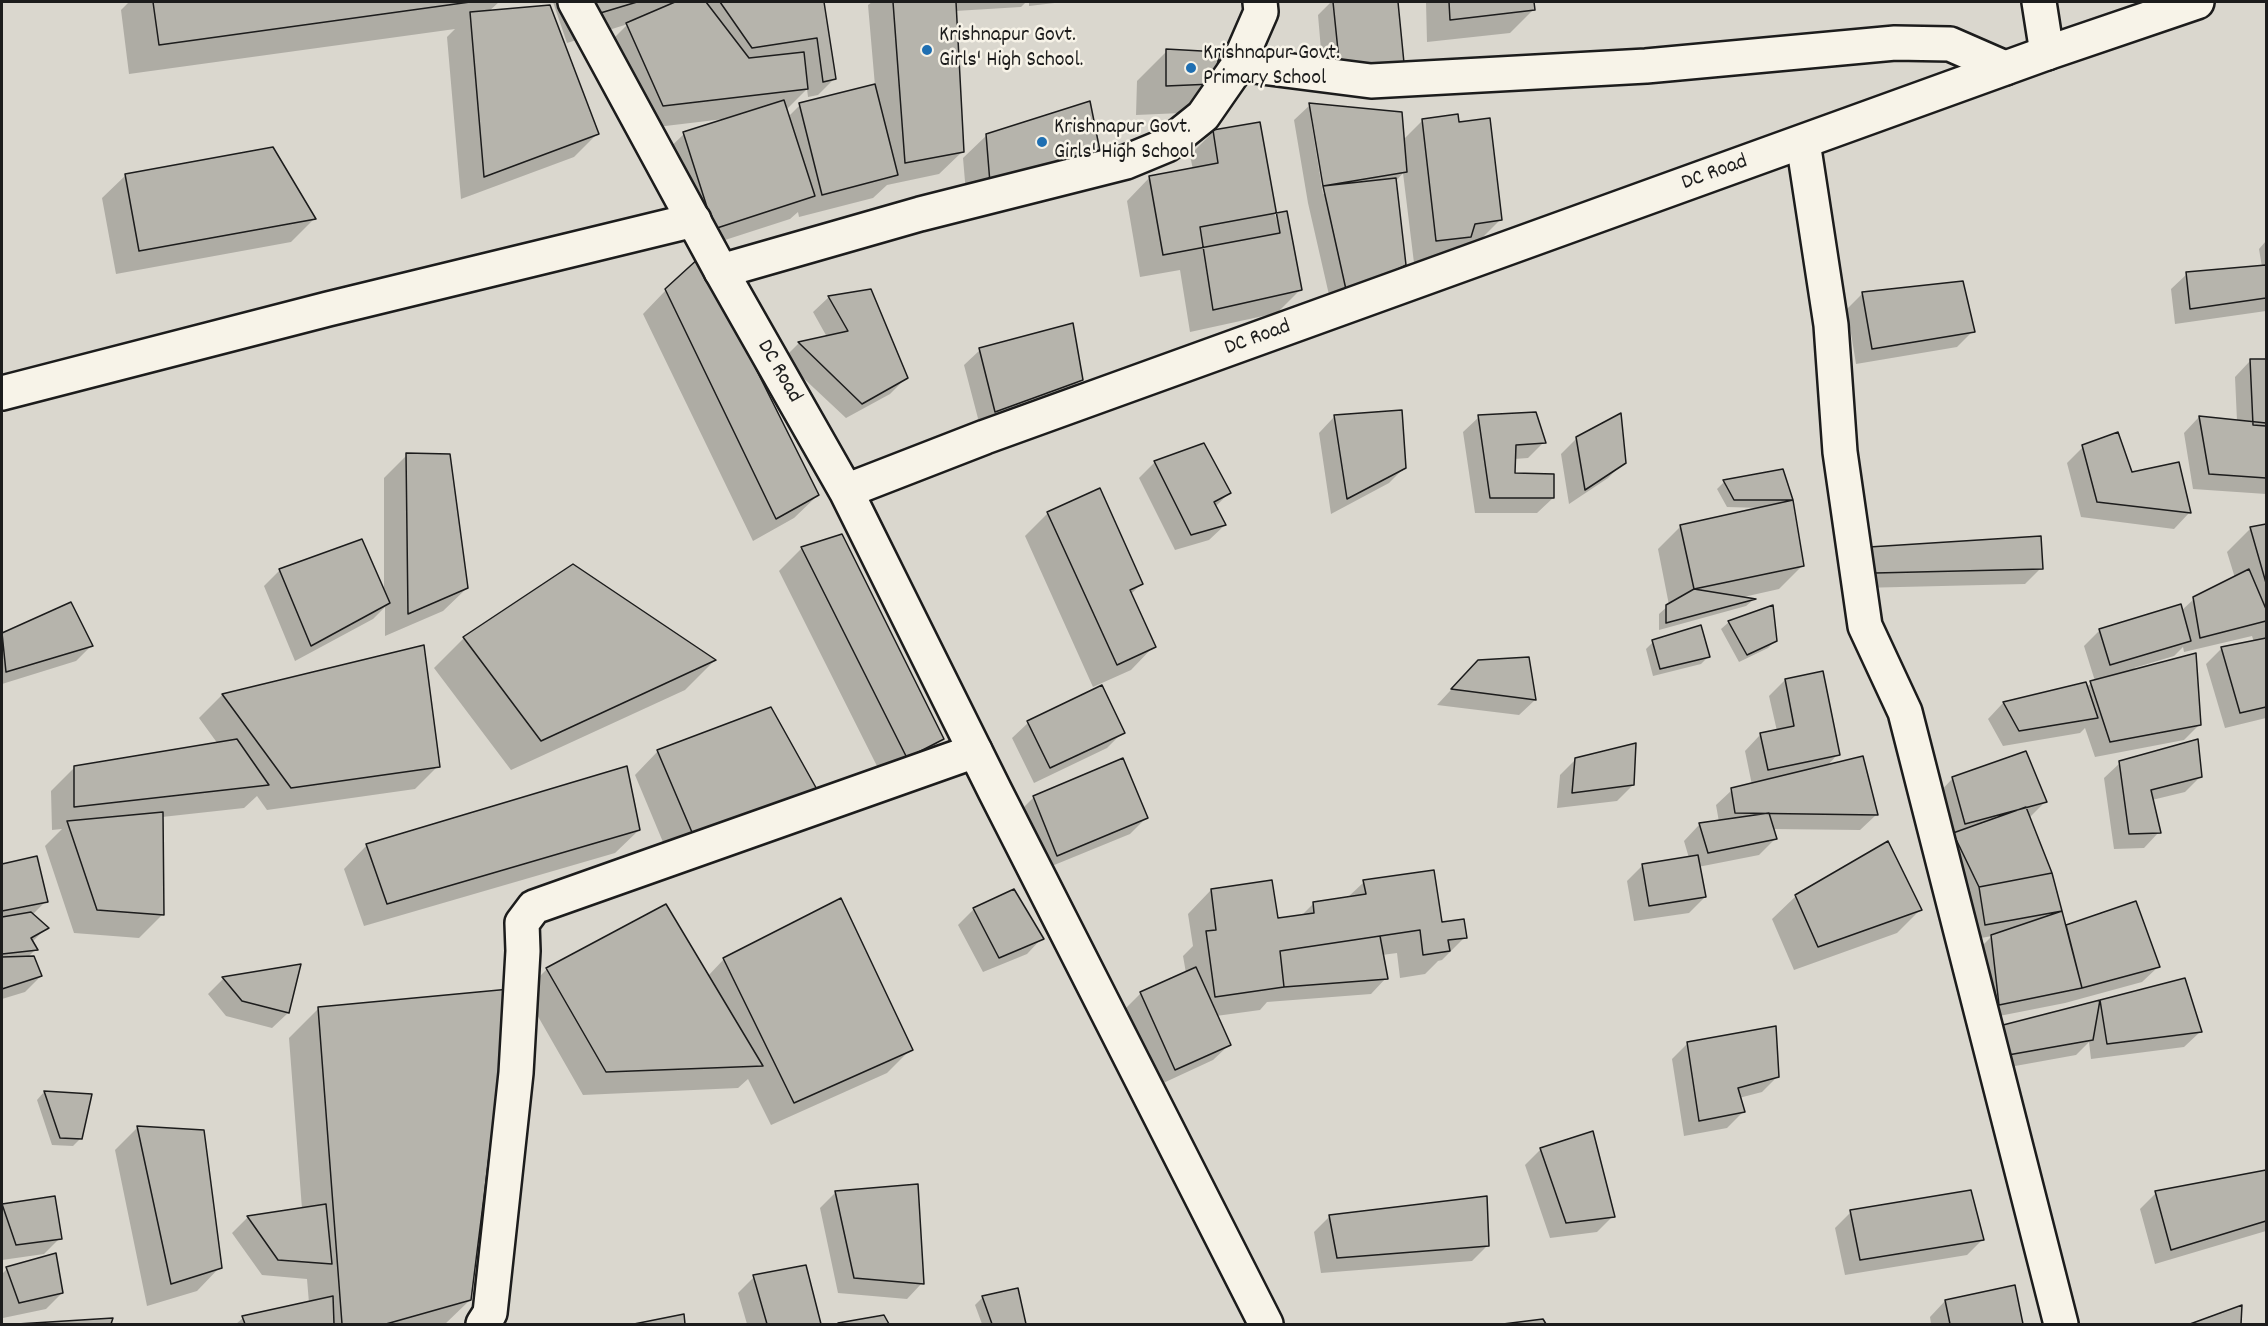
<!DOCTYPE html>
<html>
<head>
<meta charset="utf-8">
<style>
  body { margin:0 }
  #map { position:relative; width:2268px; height:1326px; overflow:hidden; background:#eae6dc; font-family:Dekko,sans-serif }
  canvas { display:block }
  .frame { position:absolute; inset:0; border:3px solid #1c1c1c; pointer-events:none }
</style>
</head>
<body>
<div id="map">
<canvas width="2268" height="1326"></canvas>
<div class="frame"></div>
</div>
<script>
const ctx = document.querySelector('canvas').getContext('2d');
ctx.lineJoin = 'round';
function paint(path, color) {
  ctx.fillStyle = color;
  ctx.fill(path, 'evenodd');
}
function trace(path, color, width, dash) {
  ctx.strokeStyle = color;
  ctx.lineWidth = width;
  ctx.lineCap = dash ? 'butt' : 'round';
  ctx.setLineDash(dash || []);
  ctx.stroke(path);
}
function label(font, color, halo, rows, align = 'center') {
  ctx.font = font + ' Dekko,sans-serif';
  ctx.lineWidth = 5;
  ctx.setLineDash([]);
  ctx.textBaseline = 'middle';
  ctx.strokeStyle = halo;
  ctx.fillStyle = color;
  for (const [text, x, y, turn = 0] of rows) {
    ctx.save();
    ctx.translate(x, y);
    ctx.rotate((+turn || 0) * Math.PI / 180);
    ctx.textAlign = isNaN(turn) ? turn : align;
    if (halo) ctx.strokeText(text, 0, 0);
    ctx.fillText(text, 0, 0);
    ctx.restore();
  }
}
const built = new Path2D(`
  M2 2H2266V1324H2Z`);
const shadow = new Path2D(`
  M129 2H499L488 12 597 134 574 157 461 199 447 37 455 29 129 74 121 10Z
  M553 2H704L706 3 708 2H823L834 79 818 95 808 97 807 89 786 110 788 117 800 105 875 86 868 5 872 2H1026L1021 7 955 11 963 151 939 174 887 185 873 198 799 217 798 212 790 219 691 251 660 157 684 134 724 119 640 129 604 48 628 24 567 43Z
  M1029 2H1063L1029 6Z
  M1331 2H1397L1402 63 1324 85 1318 15Z
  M1426 2H1533V10L1510 33 1427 42Z
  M1167 51 1212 83 1182 113 1136 115 1137 81Z
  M1310 105 1403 140 1423 120 1500 220 1477 243 1460 245 1446 259 1414 263 1403 173 1395 182 1404 265 1388 281 1332 308 1308 203 1294 120ZM1311 120H1314L1326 193 1323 194Z
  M1213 132 1275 215 1300 290 1277 313 1190 332 1180 270 1140 277 1127 201 1150 177 1193 170 1190 155Z
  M987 135 1098 150 1075 174 967 205 963 158Z
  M126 175 314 219 291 242 116 274 102 198Z
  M2266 241V311L2175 324 2171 289 2187 274 2262 267 2259 249Z
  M666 290 818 495 794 518 753 541 643 314Z
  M1863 293 1973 331 1957 347 1856 364 1847 309Z
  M829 297 906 378 890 394 846 418 783 359 799 343 827 337 813 312Z
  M980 350 1081 379 1066 395 980 426 964 365Z
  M2250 361H2266V494L2193 489 2184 433 2199 417 2237 421 2235 377Z
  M1334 417 1405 467 1389 483 1331 514 1319 433Z
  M1479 417 1544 442 1528 458 1514 459V474L1553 498 1537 513H1475L1463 432Z
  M1577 438 1624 462 1608 478 1569 504 1561 454Z
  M2083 447 2131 473 2178 464 2189 513 2174 529 2081 517 2067 463Z
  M407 455 467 588 443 611 385 636V607L373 619 295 661 264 586 280 570 384 594V478Z
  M1155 462 1230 492 1215 507 1225 525 1209 540 1175 550 1139 478Z
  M1782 471 1792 500 1802 566 1779 589 1739 598 1753 600 1746 606 1659 630V614L1669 605 1658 549 1681 526 1762 508 1727 507 1717 489 1724 482Z
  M1048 513 1141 584 1130 595 1154 646 1131 670 1093 687 1025 536Z
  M2266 525V718L2225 728 2206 664 2221 649 2254 642 2252 636 2184 652 2183 647 2174 656 2134 668 2200 724 2184 740 2095 757 2085 728 2080 733 2003 746 1988 719 2003 703 2085 684 2086 687 2095 681 2084 646 2100 630 2181 611 2194 599 2235 578 2227 552 2250 529Z
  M802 548 942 739 918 762 884 780 779 571Z
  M1870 548 2041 568 2025 584 1859 588Z
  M71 604 91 646 76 661 2 684V635Z
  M1729 622 1775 641 1768 648 1739 662 1721 629Z
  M464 638 714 661 685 690 511 770 434 668Z
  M1653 642 1709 656 1701 664 1653 676 1646 649Z
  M423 647 438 766 415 789 267 810 257 796 244 808 162 817 163 914 139 938 74 933 45 846 62 829 52 830 51 791 75 767 218 744 199 718 222 695Z
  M1462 678 1535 700 1519 715 1437 705Z
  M1785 680 1838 754 1827 766 1876 815 1860 830 1772 829 1775 839 1759 855 1698 867 1705 897 1689 913 1634 921 1627 881 1643 865 1689 858 1684 841 1699 825 1719 822 1716 805 1732 790 1752 785 1745 751 1760 735 1777 731 1769 696Z
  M1028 723 1123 732 1107 748 1034 783 1012 738Z
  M658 751 822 802 673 866 635 775Z
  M2025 753 2045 802 2029 818 2050 873 2065 927 2135 902 2158 967 2142 982 2065 1003 1984 1019 1976 952 1992 936 1970 940 1937 795 1952 779Z
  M1576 759 1633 785 1617 801 1557 808 1560 775Z
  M2120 763 2201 776 2185 792 2152 800 2159 832 2144 848 2114 849 2104 778Z
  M1034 797 1146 818 1130 834 1042 870 1018 813Z
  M639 830 615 853 364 926 344 869 367 845Z
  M36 858 46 901 32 915 46 928 32 942 36 949 28 957 41 976 25 992 2 999V865Z
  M1364 882 1465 937 1442 960 1438 961 1425 974 1400 978 1397 953 1382 955 1386 978 1371 994 1267 1002 1260 1010 1216 1016 1229 1045 1213 1060 1159 1085 1125 1009 1141 993 1186 973 1183 956 1193 946 1188 914 1211 890 1276 920 1301 916 1314 903 1347 898Z
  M1014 890 1042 938 1027 954 983 972 958 925 974 909Z
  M1796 896 1921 909 1897 933 1794 970 1772 919Z
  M724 959 911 1049 887 1073 771 1125 748 1079 738 1088 583 1095 524 992 547 969 708 976Z
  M299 966 288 1013 272 1028 226 1016 208 994 223 979Z
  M2101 1002 2200 1032 2184 1047 2091 1059 2089 1042 2076 1055 1993 1070 1988 1042 2004 1026Z
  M319 1008 470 1300 445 1324H236L243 1318 309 1303 307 1279 262 1275 232 1233 247 1218 302 1209 289 1038Z
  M1688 1043 1778 1076 1762 1092 1739 1098 1743 1112 1727 1128 1684 1136 1672 1059Z
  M44 1092 81 1138 73 1146 52 1145 37 1100Z
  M138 1127 220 1267 197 1291 147 1306 115 1150Z
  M1541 1149 1613 1216 1597 1232 1550 1238 1525 1165Z
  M2266 1171V1231L2155 1264 2140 1209 2156 1193Z
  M836 1192 922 1283 907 1299 838 1293 820 1208Z
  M54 1198 60 1238 44 1254 2 1260V1206Z
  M1851 1212 1982 1240 1967 1255 1845 1275 1835 1228Z
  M1329 1217 1488 1245 1472 1261 1321 1273 1314 1232Z
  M805 1266 820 1324H747L738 1293 754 1277Z
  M7 1269 62 1293 46 1309 3 1318 2 1312V1274Z
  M2014 1287 2022 1324H1931L1930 1317 1945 1301Z
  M1016 1290 1024 1324H982L975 1305 983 1297Z
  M2240 1307 2239 1324H2194Z
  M682 1316 683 1324H641Z
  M883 1316 887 1324H838H839Z
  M111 1320 109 1324H40Z`);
const building = new Path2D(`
  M153 2H470L159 45Z
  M593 2H637L597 14Z
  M675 2H706L749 58 804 52 808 89 663 106 626 23Z
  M720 2H824L836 79 823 82 817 38 752 48Z
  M893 2H956L964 152 905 163Z
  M1333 2H1398L1404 63 1340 70Z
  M1449 2H1534L1535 10 1450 20Z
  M550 5 599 134 484 177 470 12Z
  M1166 49 1220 52 1213 84 1166 86Z
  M875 84 898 175 822 195 799 103Z
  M784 100 815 196 714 229 683 132Z
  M1090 101 1100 151 990 183 986 134Z
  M1309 103 1402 112 1407 172 1323 186Z
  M1458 114 1459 122 1490 118 1502 220 1475 224 1471 237 1436 241 1422 119Z
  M1260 122 1280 233 1163 255 1149 176 1218 163 1213 130Z
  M273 147 316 219 139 251 125 174Z
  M1396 178 1406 265 1347 294 1323 186Z
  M1287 211 1302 290 1213 310 1200 227Z
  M700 257 819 495 776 519 665 289Z
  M2266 265V298L2190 309 2186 272Z
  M1963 281 1975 332 1872 349 1862 292Z
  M871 289 908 378 862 404 798 342 848 331 828 296Z
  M1073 323 1083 380 995 412 979 348Z
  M2250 359H2266V426L2253 425Z
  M1402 410 1406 468 1347 499 1334 415Z
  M1536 412 1546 443 1516 445 1515 473 1554 474V498H1490L1478 415Z
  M1621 413 1626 463 1585 490 1576 437Z
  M2199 416 2266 423V478L2209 474Z
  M2118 432 2132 472 2179 462 2191 513 2097 502 2082 445Z
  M1204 443 1231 493 1214 502 1226 525 1191 535 1154 461Z
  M406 453 450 454 468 588 408 614Z
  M1783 469 1793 500H1734L1723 480Z
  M1100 488 1143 584 1130 590 1156 647 1117 665 1047 512Z
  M1793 500 1804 566 1694 589 1680 525Z
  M2266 524V583L2250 527Z
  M842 534 944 739 907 758 801 547Z
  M2041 536 2043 569 1875 573 1869 547Z
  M362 539 390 603 311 646 279 569Z
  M573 564 716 660 541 741 463 637Z
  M2249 569 2266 609V621L2200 638 2193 597Z
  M1694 589 1756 599 1666 623V605Z
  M71 602 93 646 6 672 2 633Z
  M2181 604 2191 641 2110 665 2099 629Z
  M1773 605 1777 641 1747 655 1728 621Z
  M1701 625 1710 657 1660 669 1652 640Z
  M2266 638V707L2240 713 2221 647Z
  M424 645 440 767 291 788 222 694Z
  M2196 653 2201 725 2110 742 2090 681Z
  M1529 657 1536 700 1451 689 1478 660Z
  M1823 671 1840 755 1768 770 1760 733 1794 726 1785 679Z
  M2086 682 2098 718 2019 731 2003 702Z
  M1102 685 1125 733 1050 768 1027 721Z
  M771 707 824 802 697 844 657 750Z
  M237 739 269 785 74 807V766Z
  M2198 739 2202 777 2151 790 2161 833 2129 834 2119 761Z
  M1636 743 1634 785 1572 793 1575 758Z
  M2026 751 2047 802 1965 824 1952 777Z
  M1863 756 1878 815 1735 813 1731 788Z
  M1123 758 1148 818 1057 856 1033 796Z
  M627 766 640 830 387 904 366 844Z
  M2026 807 2052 873 1979 887 1953 833Z
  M163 812 164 915 97 910 67 821Z
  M1769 813 1777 839 1708 853 1699 823Z
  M1888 841 1922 910 1818 947 1795 895Z
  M1698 855 1706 897 1649 906 1642 864Z
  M37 856 48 902 2 911V864Z
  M1434 870 1442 922 1464 919 1467 938 1448 940 1450 951 1423 955 1420 930 1280 951 1284 987 1215 997 1206 931 1216 930 1211 889 1272 880 1278 918 1314 913 1313 902 1366 894 1363 880Z
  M2052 873 2062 911 1985 925 1979 887Z
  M1014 889 1044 939 999 958 973 908Z
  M841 898 913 1050 794 1103 723 958Z
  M2136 901 2160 967 2082 988 2066 925Z
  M666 904 763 1066 606 1072 546 968Z
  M2062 911 2082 988 1999 1005 1991 935Z
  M31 912 49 928 31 938 38 950 2 954V917Z
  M1380 936 1388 979 1284 987 1280 951Z
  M34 956 42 976 2 989V957Z
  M301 964 289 1013 242 1001 222 977Z
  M1196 967 1231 1045 1175 1070 1140 992Z
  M2185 978 2202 1032 2107 1044 2100 1000Z
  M510 989 471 1300 386 1324H342L318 1007Z
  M2100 1000 2093 1040 2008 1055 2003 1025Z
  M1776 1026 1779 1077 1738 1088 1745 1112 1699 1121 1687 1042Z
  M44 1091 92 1094 82 1139 60 1138Z
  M137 1126 204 1130 222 1268 171 1284Z
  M1593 1131 1615 1217 1566 1223 1540 1148Z
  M2266 1170V1221L2171 1250 2155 1191Z
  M918 1184 924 1284 854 1278 835 1191Z
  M1971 1190 1984 1240 1860 1260 1850 1210Z
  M55 1196 62 1239 16 1245 2 1204Z
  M1487 1196 1489 1246 1337 1258 1329 1215Z
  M326 1204 332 1264 278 1260 247 1216Z
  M56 1253 63 1293 19 1303 6 1267Z
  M806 1265 821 1324H767L753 1275Z
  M2015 1285 2023 1324H1950L1945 1300Z
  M1018 1288 1026 1324H992L982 1296Z
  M333 1296 334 1324H245L242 1316Z
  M2242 1305 2241 1324H2190Z
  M684 1314 685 1324H634Z
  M884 1315 889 1324H838V1323Z
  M113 1318 111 1324H17Z
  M1543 1319 1546 1324H1503Z`);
const minor = new Path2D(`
  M2039 2 2047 53
  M1238 64 1371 81 1646 66 1895 43 1950 44 2005 68
  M1803 142 1831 325 1840 452 1865 626 1905 712 2061 1324
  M721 271 920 214 1126 162 1167 145 1203 116 1237 67 1261 12 1260 2
  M2 393 328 309 694 220
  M483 1324 490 1313 516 1073 523 951 522 923 534 907 975 751`);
const tertiary = new Path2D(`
  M575 2 721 271 846 491 995 791 1266 1324
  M846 491 985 437 2047 53 2197 2`);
const markers = [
  [927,50,6,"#1f6fb2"],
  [1191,68,6,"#1f6fb2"],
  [1042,142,6,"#1f6fb2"]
];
const poiNames = [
  ["Krishnapur Govt.",939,37],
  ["Girls' High School.",939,62],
  ["Krishnapur Govt.",1203,55],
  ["Primary School",1203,80],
  ["Krishnapur Govt.",1054,129],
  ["Girls' High School",1054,154]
];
const streetNames = [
  ["DC Road",1715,174,-20],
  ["DC Road",1258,339,-20],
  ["DC Road",778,372,60]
];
paint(built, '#dad7ce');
paint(shadow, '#0003');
paint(building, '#b6b4ac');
trace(building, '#1c1c1c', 1.5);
trace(minor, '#1c1c1c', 38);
trace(tertiary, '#1c1c1c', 38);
trace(minor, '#f7f3e8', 33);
trace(tertiary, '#f7f3e8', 33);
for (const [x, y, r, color] of markers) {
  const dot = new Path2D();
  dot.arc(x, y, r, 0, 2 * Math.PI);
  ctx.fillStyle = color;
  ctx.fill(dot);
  trace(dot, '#f7f3e8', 2);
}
label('22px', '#1c1c1c', '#f7f3e8', poiNames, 'left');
label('22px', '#1c1c1c', '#f7f3e8', streetNames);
</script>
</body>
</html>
